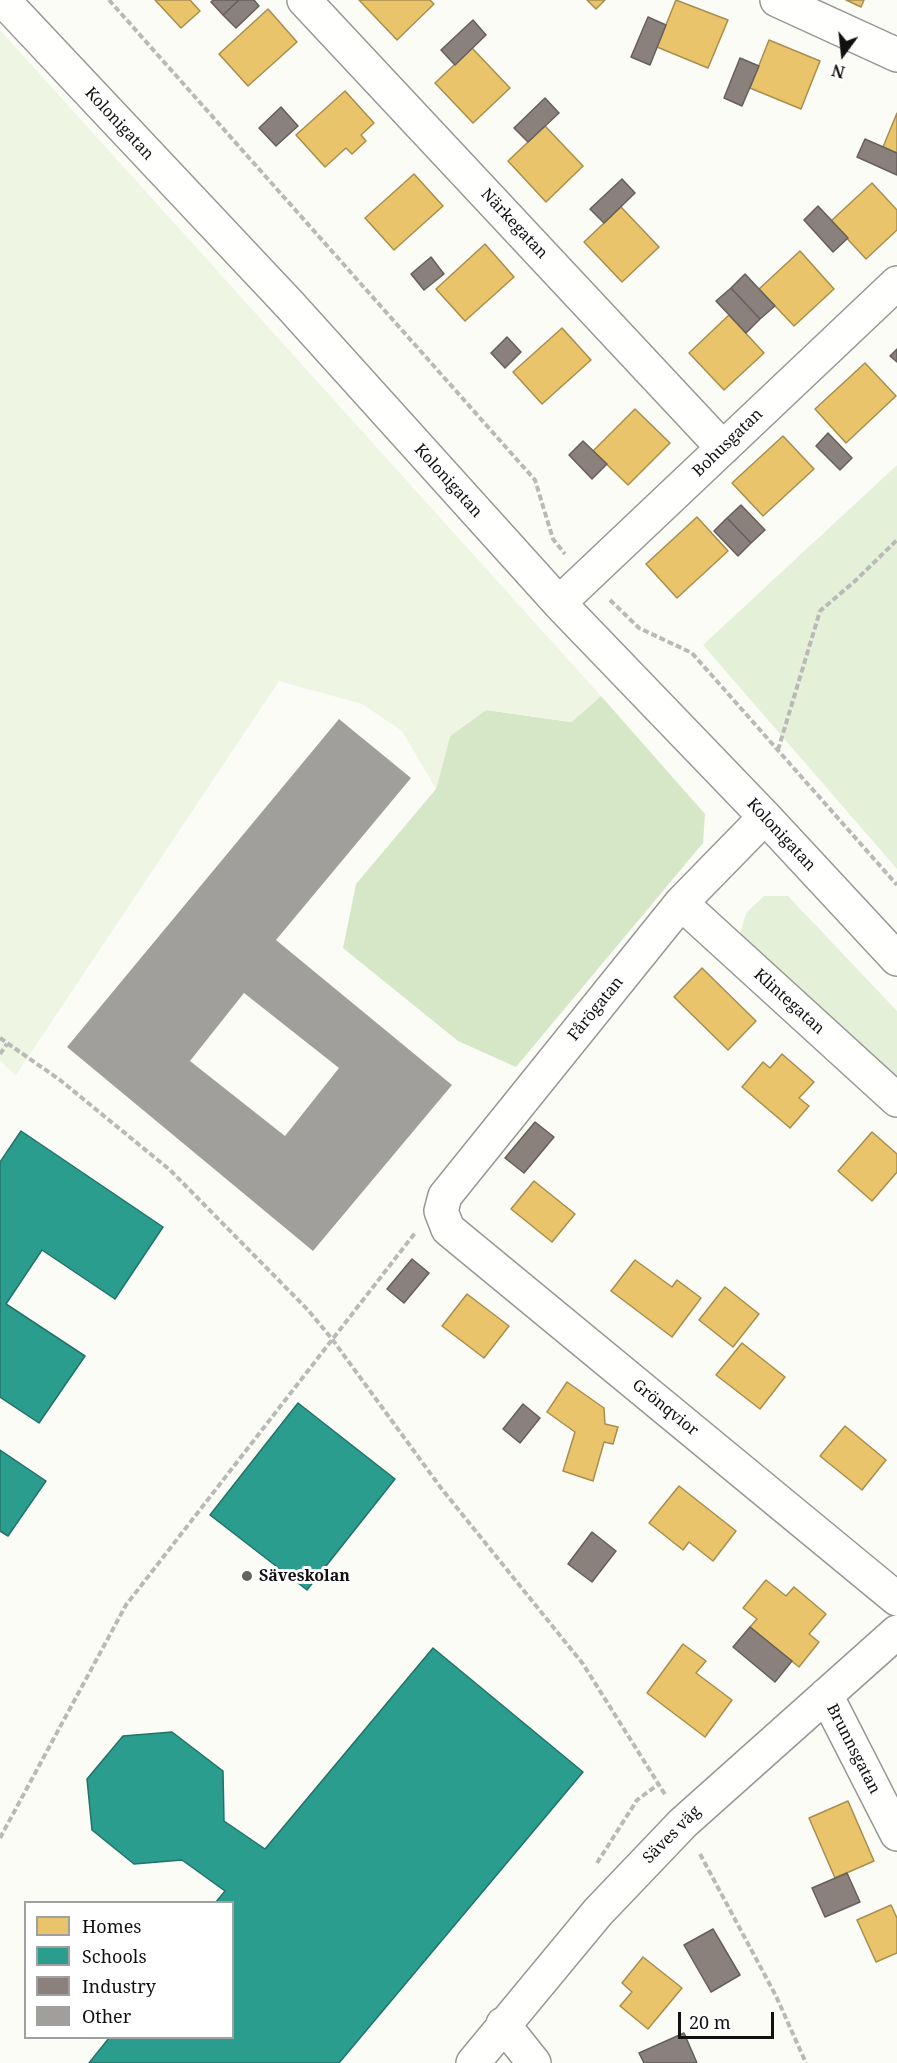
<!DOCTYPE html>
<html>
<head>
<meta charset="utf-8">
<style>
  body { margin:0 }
  #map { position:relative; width:897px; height:2063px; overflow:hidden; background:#fcfcf7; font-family:"Noto Serif",serif }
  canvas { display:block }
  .legend { position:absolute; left:24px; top:1901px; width:210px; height:138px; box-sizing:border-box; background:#fff; border:2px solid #a0a0a0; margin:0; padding:8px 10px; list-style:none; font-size:18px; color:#111 }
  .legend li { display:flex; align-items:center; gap:12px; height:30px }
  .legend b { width:30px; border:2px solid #a0a0a0 }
  .north { position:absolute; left:813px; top:24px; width:60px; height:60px; -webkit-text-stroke:4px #fff; paint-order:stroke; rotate:195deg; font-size:16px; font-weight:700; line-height:24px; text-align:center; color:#111 }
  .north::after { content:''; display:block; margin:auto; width:21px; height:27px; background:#111; clip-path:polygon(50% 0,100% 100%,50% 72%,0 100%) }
  .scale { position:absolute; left:678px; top:2012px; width:96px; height:27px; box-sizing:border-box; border:3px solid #111; border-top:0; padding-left:8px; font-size:18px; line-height:21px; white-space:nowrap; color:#111; -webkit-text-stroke:4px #fff; paint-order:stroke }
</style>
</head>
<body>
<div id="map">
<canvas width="897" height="2063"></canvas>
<ul class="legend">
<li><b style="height:16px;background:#e9c46a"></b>Homes</li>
<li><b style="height:16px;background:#2a9d8f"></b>Schools</li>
<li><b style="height:16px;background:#8a817c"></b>Industry</li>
<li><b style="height:16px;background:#a09f9c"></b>Other</li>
</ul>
<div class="north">N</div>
<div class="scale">20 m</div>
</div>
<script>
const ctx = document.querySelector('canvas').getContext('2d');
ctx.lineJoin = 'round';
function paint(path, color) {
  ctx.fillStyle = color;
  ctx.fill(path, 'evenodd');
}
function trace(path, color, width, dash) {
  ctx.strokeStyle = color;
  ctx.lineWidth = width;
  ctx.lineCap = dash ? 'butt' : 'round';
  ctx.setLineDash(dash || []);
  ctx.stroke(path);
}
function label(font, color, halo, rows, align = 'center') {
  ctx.font = font + ' "Noto Serif",serif';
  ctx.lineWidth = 6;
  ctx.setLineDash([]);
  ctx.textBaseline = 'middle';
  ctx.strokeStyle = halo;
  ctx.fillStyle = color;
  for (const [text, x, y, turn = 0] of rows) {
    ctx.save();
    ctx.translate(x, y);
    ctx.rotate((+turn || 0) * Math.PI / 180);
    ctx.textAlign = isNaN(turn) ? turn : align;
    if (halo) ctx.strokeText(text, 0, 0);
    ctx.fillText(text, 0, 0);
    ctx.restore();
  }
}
const green = new Path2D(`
  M897 465V869L703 645Z
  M764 896H788L897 1011V1082L740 934 746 913Z`);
const forest = new Path2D(`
  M601 696 705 814 703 843 516 1067 458 1041 343 948 356 884 436 789 450 736 486 710 571 722Z`);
const pitch = new Path2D(`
  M0 30 601 696 572 722 486 710 450 736 436 789 402 731 362 704 279 681 16 1075 0 1061Z`);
const homes = new Path2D(`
  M155 0H190L200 11 181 28Z
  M359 0H430L434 4 397 40Z
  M587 0H605L596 9Z
  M676 0 728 20 708 68 657 47Z
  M846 0H864L861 7Z
  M268 9 297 42 248 86 219 54Z
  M769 40 820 61 801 109 750 88Z
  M472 48 510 88 473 123 435 83Z
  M345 91 374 123 361 135 366 141 352 154 346 148 325 167 296 135Z
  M897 113V153L883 147Z
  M545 126 583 166 546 202 508 161Z
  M414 174 443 206 394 250 365 218Z
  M872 183 897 210V230L866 259 831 221Z
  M621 207 659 247 622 282 584 242Z
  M485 244 514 277 465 321 436 289Z
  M800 251 834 289 794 326 759 289Z
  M729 315 764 353 724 390 689 353Z
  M562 328 591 360 542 404 513 372Z
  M865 363 896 396 846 443 815 409Z
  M635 409 670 443 628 485 593 451Z
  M783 436 814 469 763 516 732 483Z
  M697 517 728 551 677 598 646 564Z
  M702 968 756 1021 728 1050 674 997Z
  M782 1054 814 1082 799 1098 809 1106 790 1128 742 1087 763 1062 770 1068Z
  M872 1132 897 1154V1172L872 1201 838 1171Z
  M534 1181 575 1214 552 1242 511 1209Z
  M635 1260 672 1287 677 1280 701 1298 672 1337 611 1291Z
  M725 1287 759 1314 733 1347 699 1320Z
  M467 1294 509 1326 484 1358 442 1326Z
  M742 1343 785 1377 760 1409 716 1375Z
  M567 1382 604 1408 605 1424 618 1427 613 1444 604 1442 593 1481 563 1471 575 1432 547 1412Z
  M845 1426 886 1460 862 1490 820 1456Z
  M679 1486 736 1531 713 1561 689 1542 683 1550 649 1523Z
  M766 1580 786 1596 794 1587 826 1614 809 1634 819 1642 799 1667 750 1627 757 1619 743 1608Z
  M683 1644 706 1661 696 1673 732 1700 705 1737 647 1693Z
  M848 1801 874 1861 835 1878 809 1818Z
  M891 1905 897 1918V1953L876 1962 857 1920Z
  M643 1957 682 1988 648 2029 620 2006 632 1992 622 1983Z`);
const schools = new Path2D(`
  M21 1131 163 1227 115 1299 42 1250 6 1304 85 1356 39 1423 0 1397V1162Z
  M298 1403 395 1479 307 1590 210 1515Z
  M0 1450 46 1481 8 1536 0 1531Z
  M433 1648 583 1772 339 2063H89L109 2038H232V1902H216L225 1891 182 1860 134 1864 92 1830 87 1779 123 1736 172 1732 223 1771 224 1821 265 1849Z`);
const industry = new Path2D(`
  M213 0H239L223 15 211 2Z
  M239 0H254L259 6 236 28 223 15Z
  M648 17 666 25 650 65 631 57Z
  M473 20 486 35 455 65 441 50Z
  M740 58 759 66 742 106 724 98Z
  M545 98 559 113 528 142 514 128Z
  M281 107 298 126 276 146 259 128Z
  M865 139 897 153V175L857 157Z
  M622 179 635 193 604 223 590 209Z
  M818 206 848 238 833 252 804 220Z
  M431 257 444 274 424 290 411 274Z
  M745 274 775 306 760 319 731 288Z
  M731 288 760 319 746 333 716 301Z
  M507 337 521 352 505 368 491 353Z
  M897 349V362L890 356Z
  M828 433 852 458 840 470 816 446Z
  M583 441 607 464 592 479 569 455Z
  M741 505 765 530 751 543 727 518Z
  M727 518 751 543 738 556 714 531Z
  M535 1122 554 1137 524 1173 505 1158Z
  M412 1259 429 1273 404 1303 387 1289Z
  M523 1404 540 1418 520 1443 503 1429Z
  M592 1532 616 1551 592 1582 568 1564Z
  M750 1627 792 1661 775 1682 733 1647Z
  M847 1873 860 1902 825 1917 812 1888Z
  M713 1929 740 1975 711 1992 684 1945Z
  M684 2033 697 2063H644L639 2053Z`);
const building = new Path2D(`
  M339 719 411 778 276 940 452 1085 313 1251 67 1047ZM244 993 339 1068 285 1136 190 1061Z`);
const path = new Path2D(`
  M109 0 535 480 553 539 565 554
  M610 600 639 628 692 653 897 885
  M778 750 820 611 855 581 897 540
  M0 1038 60 1080 170 1170 308 1310 332 1339 441 1488 583 1664 666 1796
  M0 1054 7 1044
  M0 1838 126 1605 415 1233
  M700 1854 776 1996 806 2063
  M597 1863 637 1800 659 1784`);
const minor = new Path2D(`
  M3 0 290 305 559 603 765 817 897 959
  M304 0 723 448
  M777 0 897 55
  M559 603 897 283
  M765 817 681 903 445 1196 441 1211 448 1229 897 1599
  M681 903 897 1100
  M826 1695 897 1834
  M503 2024 534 2063
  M473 2063 598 1912 683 1823 897 1632`);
const markers = [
  [247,1576,6,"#636362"]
];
const streetNames = [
  ["Kolonigatan",119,124,47],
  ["Närkegatan",514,224,47],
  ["Bohusgatan",728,443,-44],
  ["Kolonigatan",448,481,48],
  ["Kolonigatan",781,835,47],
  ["Klintegatan",789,1002,42],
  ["Fårögatan",596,1009,-51],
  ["Grönqvior",665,1408,39],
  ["Brunnsgatan",853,1749,63],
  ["Säves väg",672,1835,-45]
];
const poiNames = [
  ["Säveskolan",259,1576]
];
paint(green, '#e5f0d9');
paint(forest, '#d6e7c8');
paint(pitch, '#eef5e2');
paint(homes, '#e9c46a');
trace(homes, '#a88e4f', 1.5);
paint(schools, '#2a9d8f');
trace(schools, '#227369', 1.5);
paint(industry, '#8a817c');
trace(industry, '#665f5c', 1.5);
paint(building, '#a09f9c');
trace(minor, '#979795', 36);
trace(path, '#b9b9b8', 4, [6, 3]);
trace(minor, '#fffffe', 33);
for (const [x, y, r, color] of markers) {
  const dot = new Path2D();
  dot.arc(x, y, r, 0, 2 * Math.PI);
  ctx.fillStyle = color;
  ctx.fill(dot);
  trace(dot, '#fff', 2);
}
label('16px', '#111', '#fff', streetNames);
label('bold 16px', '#111', '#fff', poiNames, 'left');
</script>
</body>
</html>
